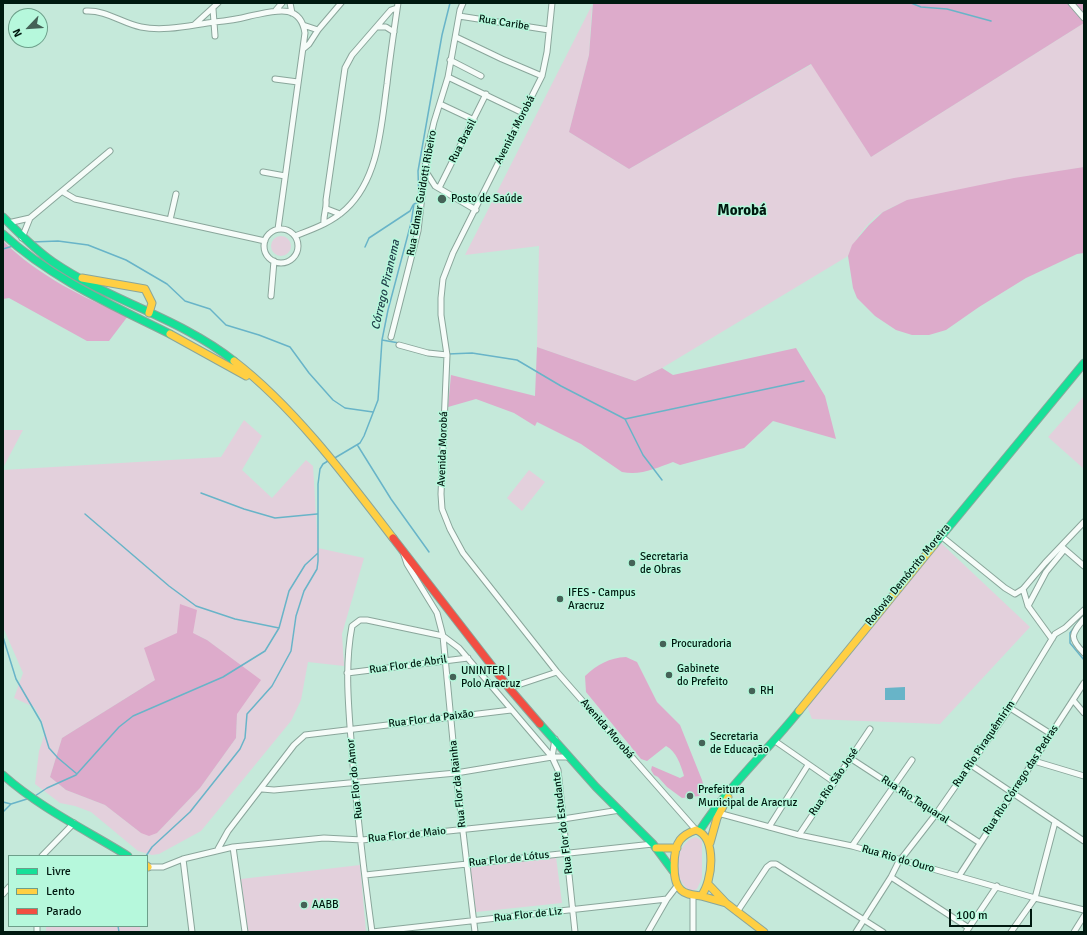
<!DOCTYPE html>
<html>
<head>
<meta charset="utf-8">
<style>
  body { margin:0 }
  #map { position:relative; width:1087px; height:935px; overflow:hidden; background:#c5e9da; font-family:Signika,sans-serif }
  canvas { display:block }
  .frame { position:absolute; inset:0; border:4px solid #001910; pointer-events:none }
  .legend { position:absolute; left:8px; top:855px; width:140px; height:72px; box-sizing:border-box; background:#b6f8dc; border:1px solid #6d9f8a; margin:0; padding:5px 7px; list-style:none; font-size:12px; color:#001910 }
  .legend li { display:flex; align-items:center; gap:8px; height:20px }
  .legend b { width:20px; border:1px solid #6d9f8a }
  .north { position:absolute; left:8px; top:8px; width:40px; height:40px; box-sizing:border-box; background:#b6f8dc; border:1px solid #6d9f8a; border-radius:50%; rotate:245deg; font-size:11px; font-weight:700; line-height:16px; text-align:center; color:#001910 }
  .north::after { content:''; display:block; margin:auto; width:14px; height:18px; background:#456257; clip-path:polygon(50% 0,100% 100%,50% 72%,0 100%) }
  .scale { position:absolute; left:949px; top:909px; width:83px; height:18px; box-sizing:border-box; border:2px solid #001910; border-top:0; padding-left:5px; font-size:12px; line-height:14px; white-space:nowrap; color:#001910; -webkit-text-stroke:3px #b6f8dc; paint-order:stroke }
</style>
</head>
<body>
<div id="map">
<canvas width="1087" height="935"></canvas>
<div class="frame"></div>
<ul class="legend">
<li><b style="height:5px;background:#16e098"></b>Livre</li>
<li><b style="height:5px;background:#ffcf43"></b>Lento</li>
<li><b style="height:5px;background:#f24e42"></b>Parado</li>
</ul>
<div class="north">N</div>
<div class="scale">100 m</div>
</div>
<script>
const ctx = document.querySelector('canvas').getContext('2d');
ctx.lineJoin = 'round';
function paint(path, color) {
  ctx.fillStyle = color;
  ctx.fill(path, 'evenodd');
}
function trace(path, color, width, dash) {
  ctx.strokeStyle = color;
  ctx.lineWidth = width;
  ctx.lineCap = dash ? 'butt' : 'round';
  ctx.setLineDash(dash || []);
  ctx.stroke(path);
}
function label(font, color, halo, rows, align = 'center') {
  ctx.font = font + ' Signika,sans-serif';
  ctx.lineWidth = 3;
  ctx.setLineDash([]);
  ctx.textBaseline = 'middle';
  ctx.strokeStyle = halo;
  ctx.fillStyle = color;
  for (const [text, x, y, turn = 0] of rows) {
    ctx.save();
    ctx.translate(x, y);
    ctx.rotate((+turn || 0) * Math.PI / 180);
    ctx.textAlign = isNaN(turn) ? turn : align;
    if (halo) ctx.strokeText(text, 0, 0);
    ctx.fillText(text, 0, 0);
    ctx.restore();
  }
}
const green = new Path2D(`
  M592 5 589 55 569 132 629 169 812 64 871 157 1084 23V167C1036 176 988 183 941 194 921 198 901 201 883 212 868 221 854 240 848 256L662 368 635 381 537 347 539 246 465 255Z
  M271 246a10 10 0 1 1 20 0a10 10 0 1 1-20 0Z
  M1084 396V469L1048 437Z
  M244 420 262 436 242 470 272 498 306 460 313 466 318 548 364 558 342 634 344 666 308 662 301 700 291 721 201 831 159 854 152 855 138 851 91 812 75 806 60 803 35 784 39 751 45 733 41 719 34 707 14 698 23 673 3 627V470L221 457ZM177 633C201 633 206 639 224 653L237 714 236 738 200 788 157 833H141L105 805 66 790 50 777 62 738 155 680Z
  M3 430H23L3 468Z
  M529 470 545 482 522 511 507 498Z
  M941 543 1030 627 940 724 812 719 807 706Z
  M696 837 702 841V878L697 889 691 891C671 881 674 842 696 837Z
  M556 857 562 903 476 912 470 868Z
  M360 865 366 932H248L241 879Z
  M46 926H140V932H46Z`);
const forest = new Path2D(`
  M593 3H1084V23L871 157 811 64 629 169 569 132 589 55Z
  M1084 167V253L1077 254 1026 278 979 307 946 330 929 335H912L896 330 875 316 857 298 853 288 848 256 852 245 869 225 883 212 907 200 1014 178Z
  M3 241C39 276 83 298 128 316L109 341H87L9 298 3 299Z
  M537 347 635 381 662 368 673 375 796 348 825 396 836 439 773 421 744 448 680 465 673 462C656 468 641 476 622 472L581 444 537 422 535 426 514 413 476 399 448 407 451 375 535 396Z
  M180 604 197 610 193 633 207 640 261 680 237 714 236 738 200 788 157 833 149 836 141 833 105 805 66 790 50 777 62 738 155 680 144 648 177 633Z
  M626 657 637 662 657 702 680 725 702 780 704 788 699 796 682 798 667 787 658 777 654 775 651 770 652 766 680 778 684 776C681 765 676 751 666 746L647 761 641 759 586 692 585 676C598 664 609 658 626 657Z`);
const water = new Path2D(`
  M905 687V700H885V688Z`);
const stream = new Path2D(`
  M911 3 921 7 947 9 991 21
  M414 204 419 202 418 171 442 35 450 3
  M32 242 58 241 88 245 126 260 167 284 185 301 210 309 226 325 259 335 290 347 309 373 333 400 345 408 373 412
  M365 247 369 238 410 211 413 205
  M3 249 13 246
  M382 340 399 343
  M448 354 472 353 517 360 561 386 625 419 804 381
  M625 419 643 455 662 480
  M358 446 391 499 429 552
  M333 459 360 443 364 436 378 400 382 340 388 310 411 223 414 204
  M201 493 244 509 275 518 317 514
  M85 514 169 586 196 606 235 619 279 628
  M1084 614 1070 633V643L1084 660
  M3 637 16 679 41 722 49 748 58 758 77 774
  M35 796 47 788 76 775 119 727 133 716 223 677 265 651 279 628 289 591 305 565 318 553
  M3 802 11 804
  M3 812 11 804 27 799
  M146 856 152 847 190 812 240 749 245 738 247 714 272 686 291 651 296 616 304 591 317 569 318 561V484L320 469 323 464 328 461
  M118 926 119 932`);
const street = new Path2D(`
  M290 3 292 13
  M552 3 547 52 542 76 453 253 443 279 441 298V315L447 355 441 494 442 509 450 529 463 553 557 672 696 830
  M1071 3 1084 18
  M213 9 215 36
  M276 10 282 3
  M86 11C106 10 122 23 141 27 164 32 191 25 214 22 226 21 239 19 250 16 272 12 300 1 305 33L278 229
  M459 16 549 30
  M195 24 218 3
  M303 25 318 30
  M377 27H386L394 32
  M456 37 502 59 542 76
  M303 49 309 44 318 30 341 3
  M450 60 481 76
  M448 77 523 113
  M275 79 298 82
  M440 104 474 120
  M263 172 285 176
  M424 173 428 175 435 186 476 210
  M439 188 486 94
  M63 192 75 199 265 241
  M327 209 340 214
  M170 220 176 194
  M8 223 30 218
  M324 224C323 215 327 209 326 200L345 68 352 55 391 10 397 8
  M264 246a17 17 0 1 1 34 0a17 17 0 1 1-34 0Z
  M295 236C313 229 331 223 346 209 379 178 381 127 387 84 390 57 394 30 398 3
  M22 238 30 218 110 151
  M271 296 274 261
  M391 337 418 231 427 152 434 122 448 77 460 10 463 3
  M399 345 428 353 447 355
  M941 536 1005 588 1015 594 1023 589 1045 563 1084 522
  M1062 547 1084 566
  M402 549 407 564 437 613 443 636 456 773 475 932
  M1023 589 1028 606 1052 639
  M1028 606 1046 572 1064 550
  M1084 619C1071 634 1069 638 1084 653
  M347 673 468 658
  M509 688 557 672
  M1073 700 1084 713
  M1010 708 1051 734
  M775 741 834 782
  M552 757 555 739
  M850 758 980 843
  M1034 761 1084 776
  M971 765 1084 841
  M262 789 274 790 456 773 552 757H569
  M718 813 799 835 852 846 1035 898 1084 910
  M769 827 808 765
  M799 835 870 729
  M852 846 912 760
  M233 847 245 932
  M218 849 228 831 294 745 305 735 511 710
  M42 856 74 823
  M183 859 192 932
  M148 867H163L183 859 233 847 324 838 362 840 563 819 620 810
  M365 875 653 844
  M959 876 1084 683
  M891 877 969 928
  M3 894 9 887
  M737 912 767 867 771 864H776L883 932
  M37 932V926
  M372 932C364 873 357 813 352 753 349 711 344 668 352 626L360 620H367L443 636 459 648 552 757 558 770 575 932
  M372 932 667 899 677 886
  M648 932 667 899
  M693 932V895
  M856 932 891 877 898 863 936 814 1010 708 1055 634 1065 628 1084 610
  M966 932 997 886
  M1011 932 1035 898 1055 822
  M1074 932 1084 916`);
const fast = new Path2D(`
  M3 217C19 233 34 249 53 262 110 301 180 318 234 361
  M3 234C52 279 112 305 170 334
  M934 545 1084 363
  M540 724 596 787 653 844 673 871
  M3 775C40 808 86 830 128 856
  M700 830C728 787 767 751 799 711`);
const slow = new Path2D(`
  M82 278 145 289 152 303 149 313
  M170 334 246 376
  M234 361C294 407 347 478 393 538
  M799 711 934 545
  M696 830C717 837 713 881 701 896 694 895 686 895 681 890 671 881 673 849 680 840 684 835 690 832 696 830Z
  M710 843 717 818 728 797
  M656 848H677
  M147 866 148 867
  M708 884 726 903 764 932
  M701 896 726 903`);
const jam = new Path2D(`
  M393 538 509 688 540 724`);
const markers = [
  [442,199,5,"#456257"],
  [632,563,4,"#456257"],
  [560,599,4,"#456257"],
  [663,644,4,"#456257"],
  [669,675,4,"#456257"],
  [453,677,4,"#456257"],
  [752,691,4,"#456257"],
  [702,743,4,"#456257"],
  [690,796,4,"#456257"],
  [304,905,4,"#456257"]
];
const streetNames = [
  ["Rua Caribe",504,23,9],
  ["Avenida Morobá",515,130,-63],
  ["Rua Brasil",463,141,-63],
  ["Rua Edmar Guidotti Ribeiro",422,193,-80],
  ["Avenida Morobá",443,449,-88],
  ["Rodovia Demócrito Moreira",908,575,-51],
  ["Rua Flor de Abril",408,665,-8],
  ["Rua Flor da Paixão",431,719,-7],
  ["Avenida Morobá",607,729,49],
  ["Rua Rio Piraquêmirim",984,744,-56],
  ["Rua Flor do Amor",355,779,-96],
  ["Rua Rio Córrego das Pedras",1021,780,-57],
  ["Rua Rio São José",834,782,-56],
  ["Rua Flor da Rainha",458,784,-96],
  ["Rua Rio Taquaral",915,800,33],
  ["Rua Flor do Estudante",563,823,-97],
  ["Rua Flor de Maio",407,835,-6],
  ["Rua Flor de Lótus",509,859,-6],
  ["Rua Rio do Ouro",898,859,16],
  ["Rua Flor de Liz",528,915,-6]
];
const poiNames = [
  ["Posto de Saúde",451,199],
  ["Secretaria",640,557],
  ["de Obras",640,570],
  ["IFES - Campus",568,593],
  ["Aracruz",568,606],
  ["Procuradoria",671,644],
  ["Gabinete",677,669],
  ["do Prefeito",677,682],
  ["UNINTER |",461,671],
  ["Polo Aracruz",461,684],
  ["RH",760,691],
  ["Secretaria",710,737],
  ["de Educação",710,750],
  ["Prefeitura",698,790],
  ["Municipal de Aracruz",698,803],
  ["AABB",312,905]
];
const waterNames = [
  ["Córrego Piranema",386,285,-77]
];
const districtNames = [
  ["Morobá",742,211]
];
paint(green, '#e3d0dc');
paint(forest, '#ddabcb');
paint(water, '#68b4c8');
trace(stream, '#68b4c8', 1.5);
trace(street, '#8aa69b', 7);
trace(fast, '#8aa69b', 9);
trace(slow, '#8aa69b', 9);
trace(jam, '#8aa69b', 9);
trace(street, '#f6fcf9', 5);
trace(fast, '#16e098', 7);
trace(slow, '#ffcf43', 7);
trace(jam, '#f24e42', 7);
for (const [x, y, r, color] of markers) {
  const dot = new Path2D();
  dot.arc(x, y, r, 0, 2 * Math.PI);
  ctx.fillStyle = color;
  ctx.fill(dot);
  trace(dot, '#b6f8dc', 1.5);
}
label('11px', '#001910', '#b6f8dc', streetNames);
label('11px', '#001910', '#b6f8dc', poiNames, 'left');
label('italic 12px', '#213e49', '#b6f8dc', waterNames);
label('bold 15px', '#001910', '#b6f8dc', districtNames);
</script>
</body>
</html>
